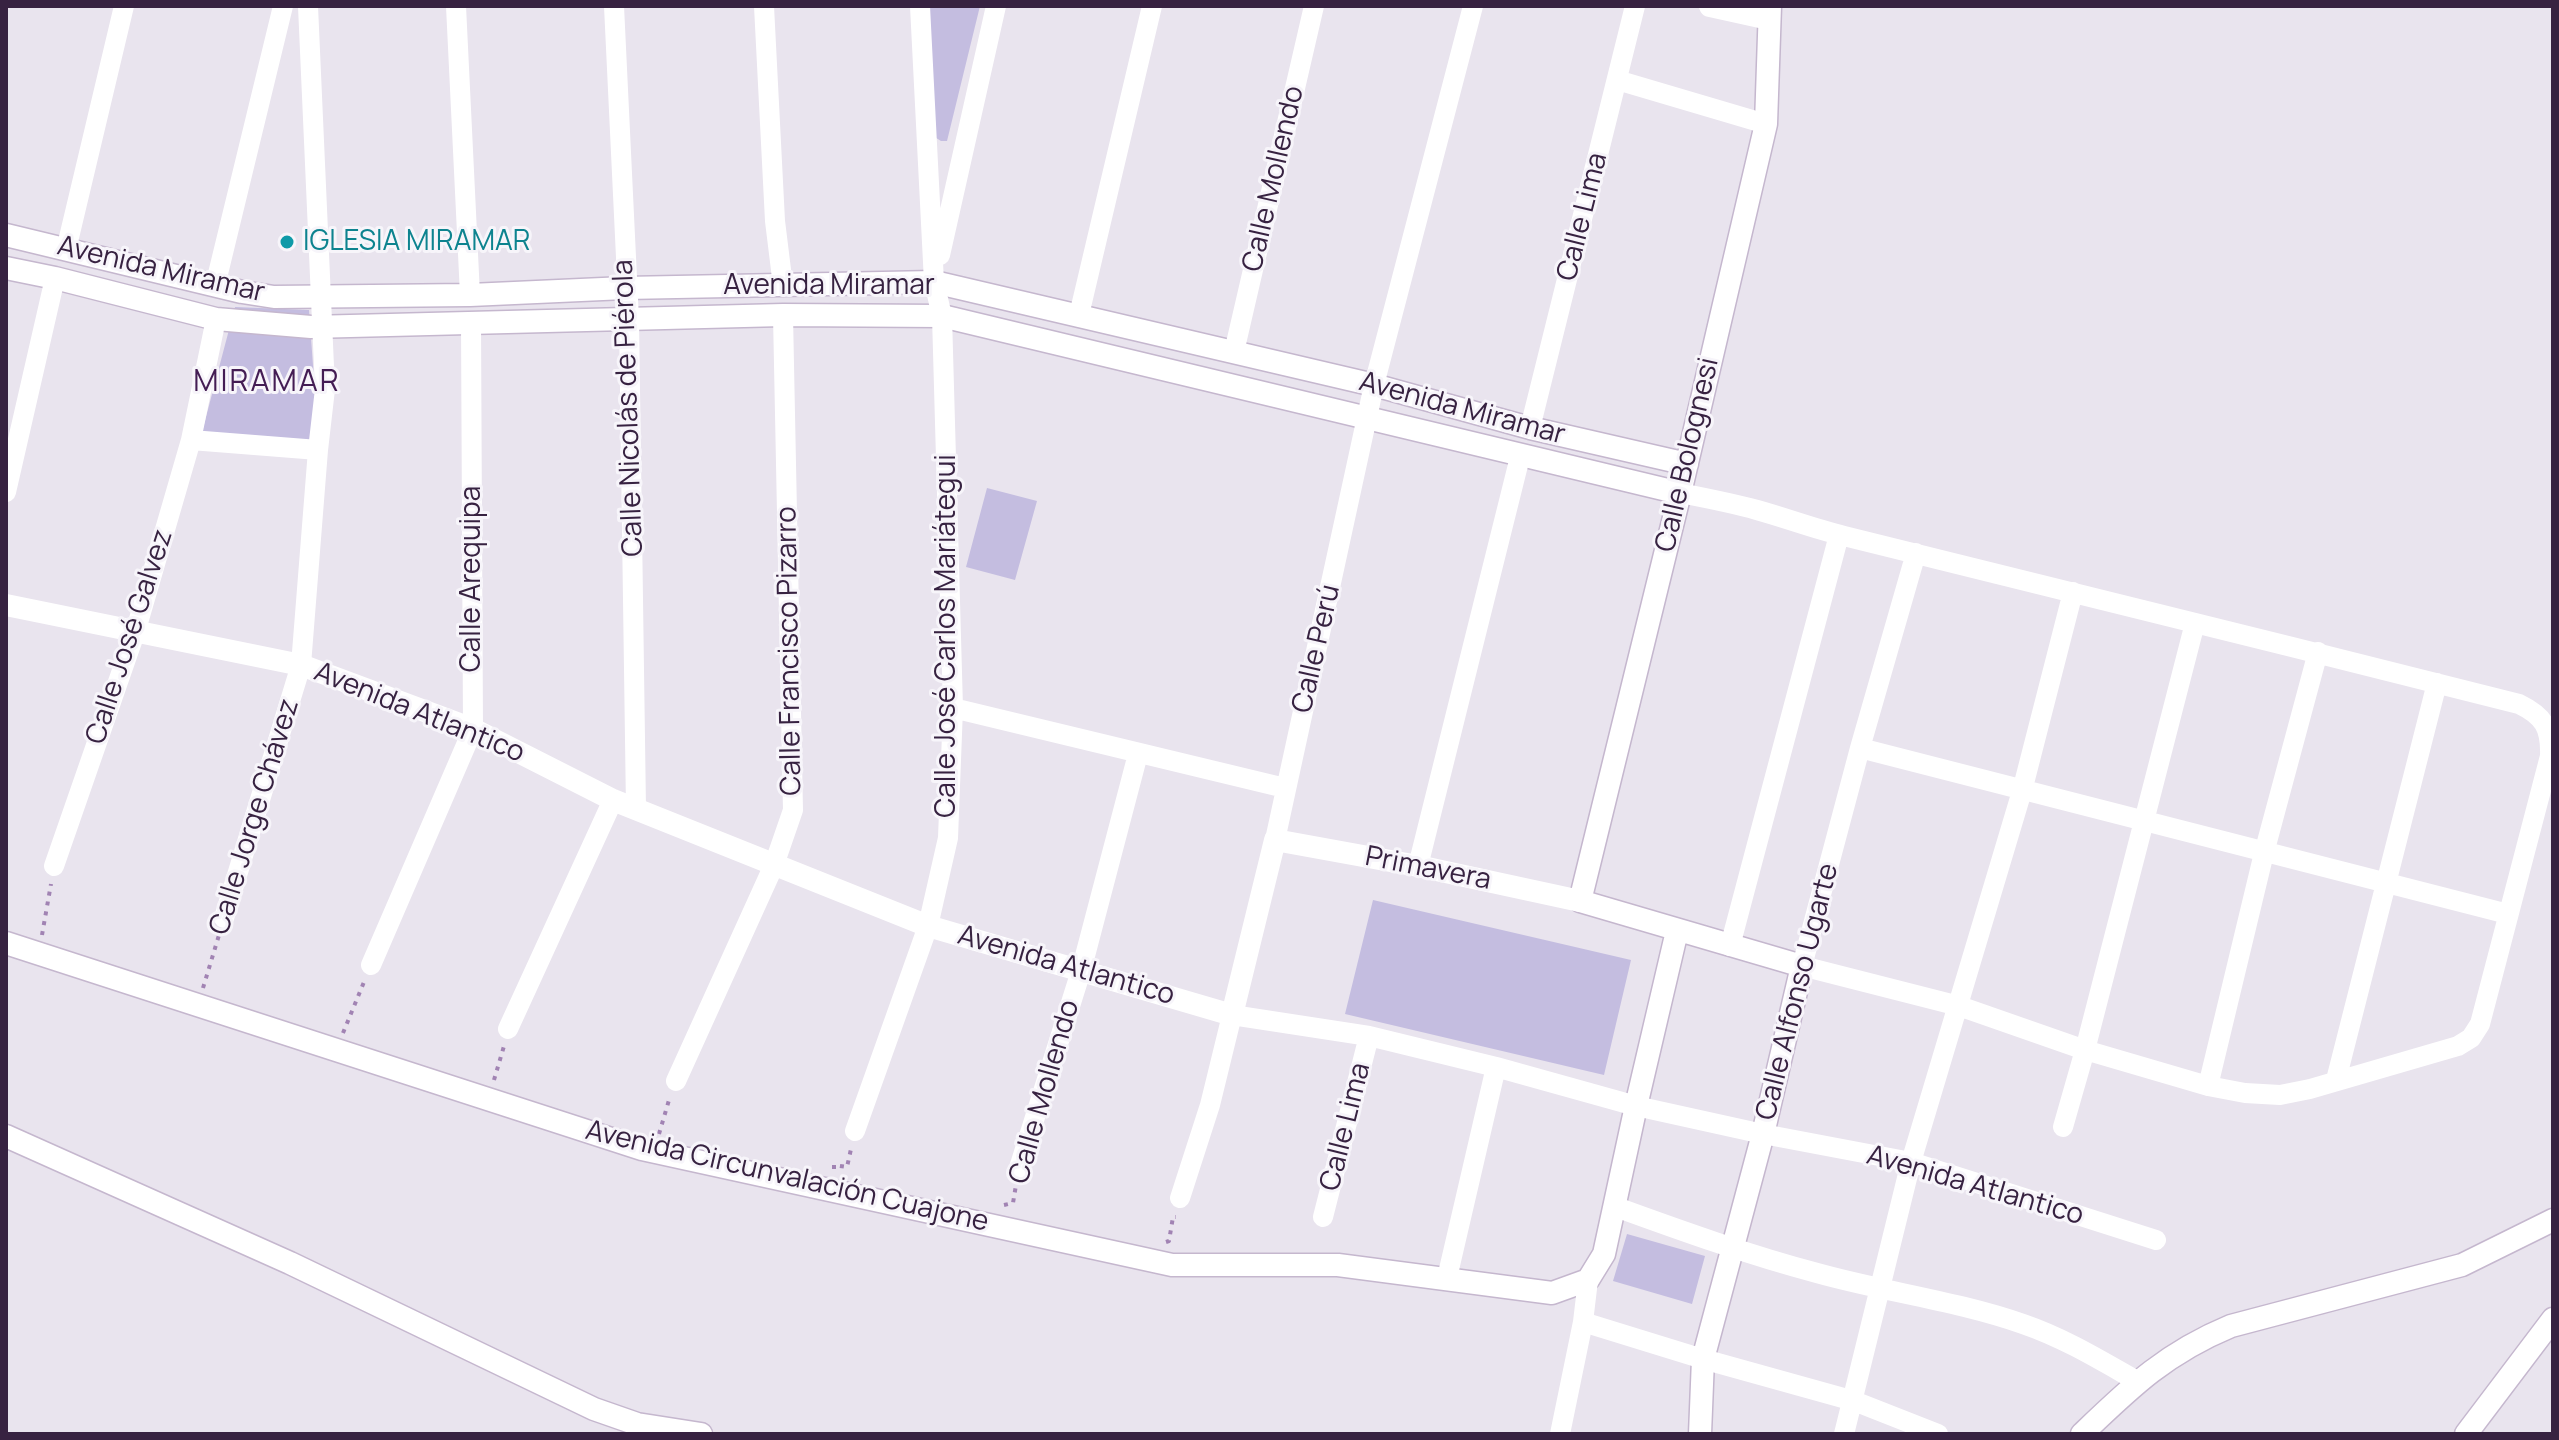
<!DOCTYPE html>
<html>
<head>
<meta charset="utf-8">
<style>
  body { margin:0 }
  #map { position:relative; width:2559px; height:1440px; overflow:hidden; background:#e9e4ee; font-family:Manrope,sans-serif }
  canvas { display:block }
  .frame { position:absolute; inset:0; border:8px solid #372241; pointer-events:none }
</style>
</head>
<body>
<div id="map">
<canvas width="2559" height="1440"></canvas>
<div class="frame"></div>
</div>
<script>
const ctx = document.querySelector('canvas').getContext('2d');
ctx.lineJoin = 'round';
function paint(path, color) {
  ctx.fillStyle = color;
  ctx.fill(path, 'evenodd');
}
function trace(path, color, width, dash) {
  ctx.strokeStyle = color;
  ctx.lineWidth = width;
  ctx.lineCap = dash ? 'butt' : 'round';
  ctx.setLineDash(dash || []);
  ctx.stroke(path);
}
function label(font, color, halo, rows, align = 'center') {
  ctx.font = font + ' Manrope,sans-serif';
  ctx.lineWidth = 6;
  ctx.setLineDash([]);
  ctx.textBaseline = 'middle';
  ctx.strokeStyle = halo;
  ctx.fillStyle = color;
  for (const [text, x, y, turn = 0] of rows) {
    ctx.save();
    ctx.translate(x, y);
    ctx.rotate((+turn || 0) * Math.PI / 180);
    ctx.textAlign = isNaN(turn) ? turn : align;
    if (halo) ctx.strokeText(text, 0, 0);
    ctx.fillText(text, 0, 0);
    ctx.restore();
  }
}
const green = new Path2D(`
  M926 6H980L947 141H941L933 136Z
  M235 307 309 310 318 435 312 443 202 432Z
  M987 488 1037 501 1015 580 966 567Z
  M1373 900 1631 960 1604 1075 1345 1014Z
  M1627 1234 1705 1256 1692 1304 1613 1281Z`);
const path = new Path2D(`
  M42 935 51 884
  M203 988 219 935
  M343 1033 364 982
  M494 1080 504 1046
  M659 1134 669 1100
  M834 1169V1165L847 1167 851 1149
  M1004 1205 1013 1203 1016 1185
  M1166 1242 1169 1241 1173 1217H1176`);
const minor = new Path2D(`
  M456 6 470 295
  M614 6 629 320 636 809
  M764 6 775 221 783 286
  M1617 80 1766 124
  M66 250 124 6
  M940 255 996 6
  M215 286 283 6
  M1079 315 1152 6
  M1234 352 1314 6
  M1530 428 1635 6
  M191 440 318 450
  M6 492 55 278
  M1680 493C1706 498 1732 503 1757 510 1786 518 1815 529 1844 536 2069 590 2294 648 2519 704 2544 716 2551 728 2550 756L2480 1024 2471 1038 2458 1046 2310 1089 2280 1095 2245 1093 2208 1086 2085 1050 1959 1006 1802 966 1860 748 1916 553
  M953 708 1285 788
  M1860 748 2508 914
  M1275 840 1374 385 1473 6
  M54 866 135 633 191 440 216 319
  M1418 866 1520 457
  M224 918 301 665 318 450 325 389 308 6
  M1730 946 1839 535
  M371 965 473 729 471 322
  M508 1029 613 800
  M2336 1080 2437 683
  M676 1081 774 865 793 810 783 315
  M2208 1086 2264 853 2318 652
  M2063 1127 2085 1050 2195 623
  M855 1131 928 926 948 838 953 708 942 316 934 282 920 6
  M1019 1168 1081 971 1138 754
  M1180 1198 1210 1105 1232 1015 1369 1036 1496 1067 1636 1106 1763 1134 1911 1162 2156 1240
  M1616 1207C1682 1231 1749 1255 1817 1273 1885 1292 1957 1301 2023 1324 2064 1338 2100 1360 2137 1381
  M1323 1217 1369 1036
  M1447 1278 1496 1067
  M1583 1322 1703 1359 1854 1401 1938 1434
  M1560 1434 1583 1322 1588 1280
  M1844 1434 1911 1162 2022 791 2073 592`);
const tertiary = new Path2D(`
  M1710 6 1769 19
  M6 605 301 665 473 729 613 800 928 926 1232 1015 1275 840 1418 866 1580 901`);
const secondary = new Path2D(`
  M6 235 242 292 274 297 470 295 625 288 934 282 1374 385 1530 428 1687 464
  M6 268 55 278 216 319 311 327 783 315 942 316 1680 493
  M6 943 642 1149 1172 1265H1338L1552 1293 1588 1280 1604 1254 1636 1106 1677 931
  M6 1136 290 1263 594 1409 637 1424 701 1434
  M1700 1434 1703 1359 1763 1134 1802 966 1580 901 1680 493 1766 124 1770 6
  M2082 1434C2132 1386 2166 1353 2231 1326L2462 1265 2553 1220
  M2466 1434 2553 1319`);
const markers = [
  [287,242,8,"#0f9aa8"]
];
const streetNames = [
  ["Calle Mollendo",1274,179,-77],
  ["Calle Lima",1583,217,-76],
  ["Avenida Miramar",161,270,13],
  ["Avenida Miramar",829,286],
  ["Calle Nicolás de Piérola",629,408,-92],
  ["Avenida Miramar",1462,409,15],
  ["Calle Bolognesi",1688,455,-77],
  ["Calle Arequipa",472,579,-90],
  ["Calle José Carlos Mariátegui",947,636,-90],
  ["Calle José Galvez",130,637,-72],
  ["Calle Perú",1317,649,-77],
  ["Calle Francisco Pizarro",790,651,-91],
  ["Avenida Atlantico",419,713,22],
  ["Calle Jorge Chávez",255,817,-73],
  ["Primavera",1428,869,11],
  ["Avenida Atlantico",1066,966,16],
  ["Calle Alfonso Ugarte",1798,992,-76],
  ["Calle Mollendo",1045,1092,-74],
  ["Calle Lima",1346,1127,-76],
  ["Avenida Circunvalación Cuajone",787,1177,13],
  ["Avenida Atlantico",1975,1186,16]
];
const cultureNames = [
  ["IGLESIA MIRAMAR",303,242]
];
const neighbourhoodNames = [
  ["MIRAMAR",267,383]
];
paint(green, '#c4bde0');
trace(secondary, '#c5b7ce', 25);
trace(path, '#a183b3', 4, [4, 6]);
trace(minor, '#fff', 20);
trace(tertiary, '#fff', 22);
trace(secondary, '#fff', 22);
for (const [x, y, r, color] of markers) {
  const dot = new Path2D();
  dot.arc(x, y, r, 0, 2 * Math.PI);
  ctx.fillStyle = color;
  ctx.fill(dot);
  trace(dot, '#f7f5fa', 3);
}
label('28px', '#372241', '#f7f5fa', streetNames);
label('28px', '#0d838f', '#f7f5fa', cultureNames, 'left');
ctx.letterSpacing = '2px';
label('30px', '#441d54', '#f7f5fa', neighbourhoodNames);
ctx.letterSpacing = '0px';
</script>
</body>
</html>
